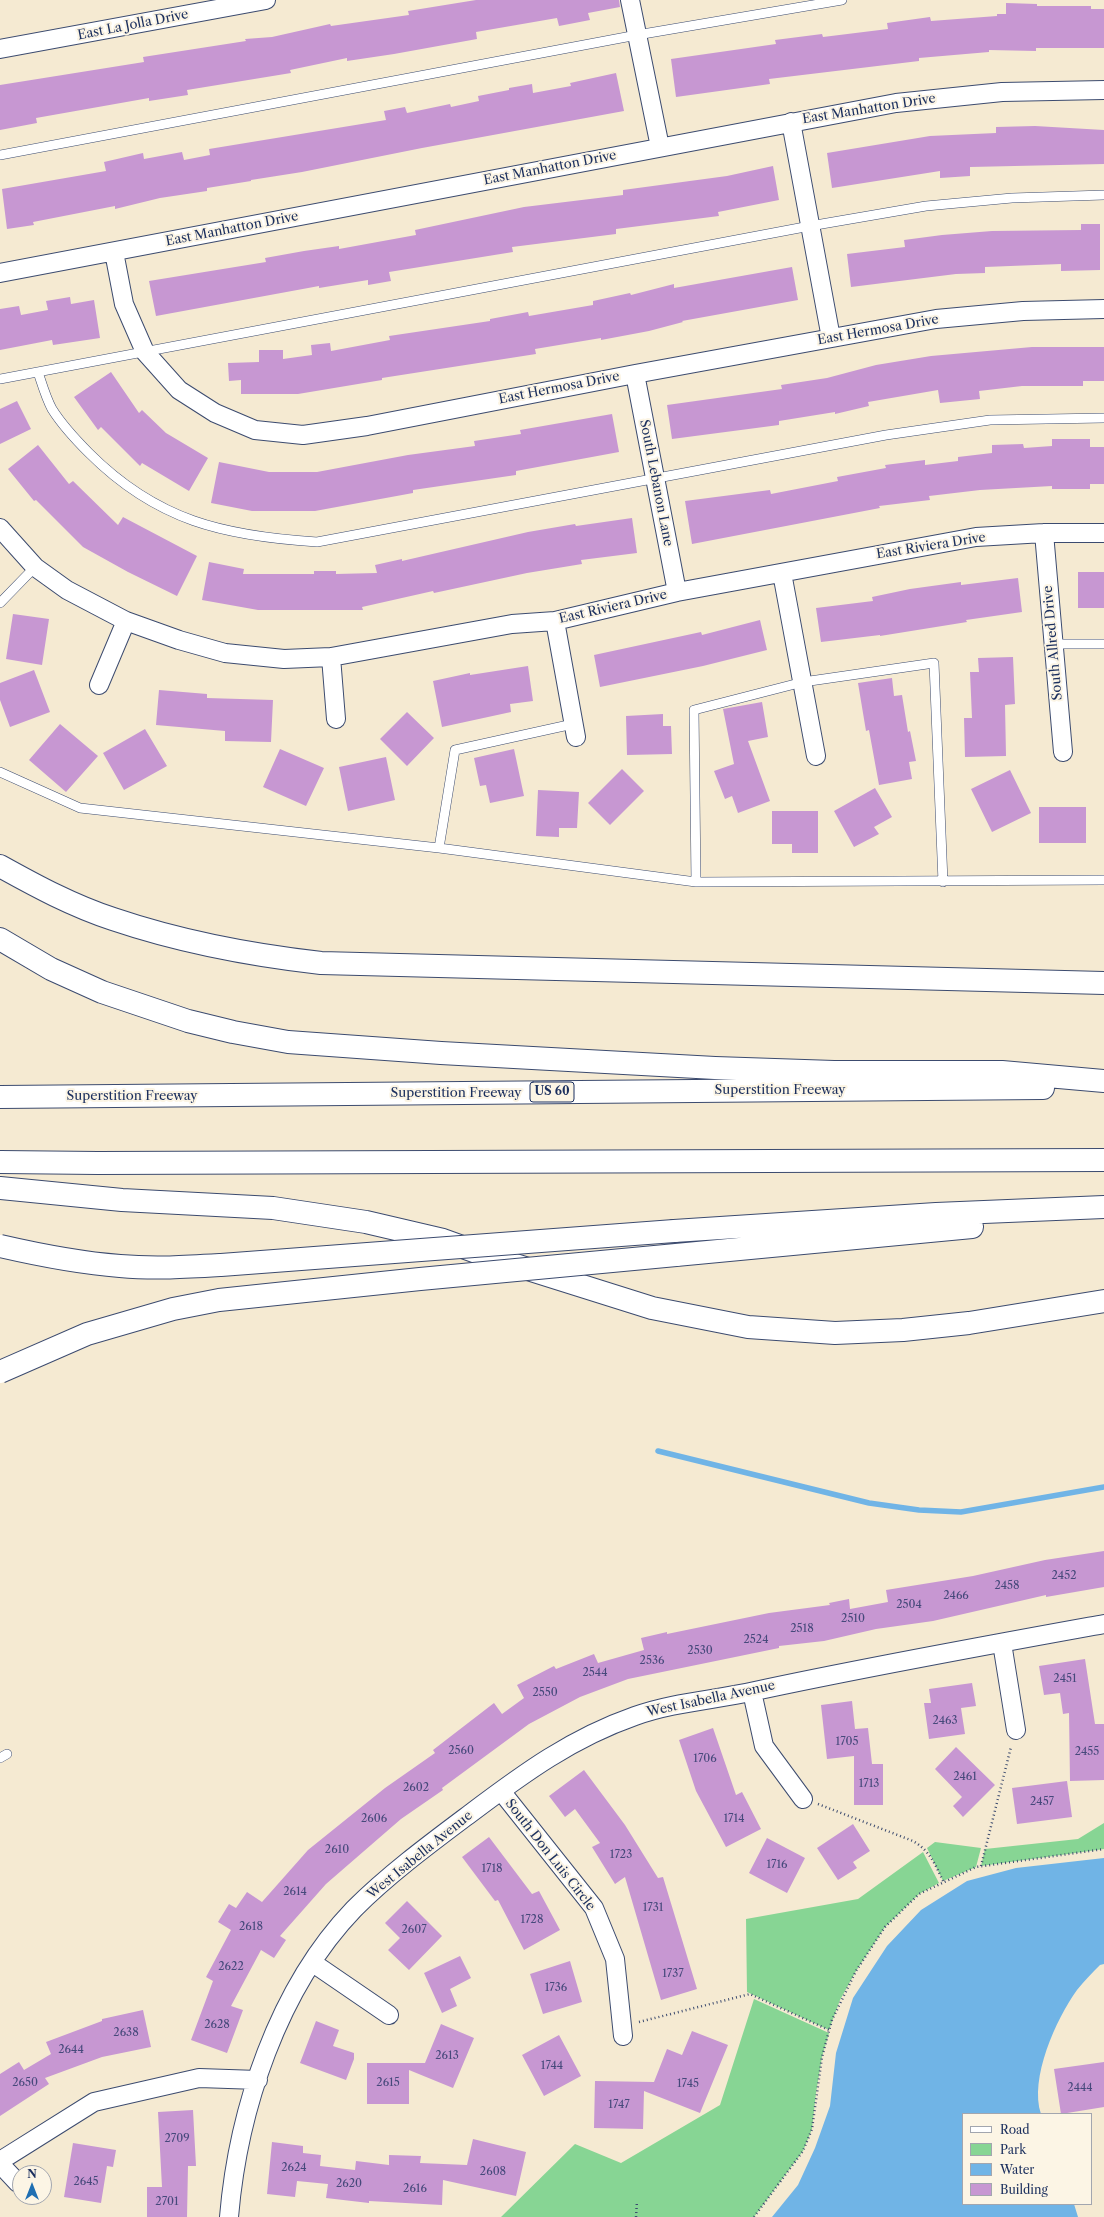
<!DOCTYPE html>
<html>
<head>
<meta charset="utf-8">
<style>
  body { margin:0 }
  #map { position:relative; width:1104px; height:2217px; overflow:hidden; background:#f5ead2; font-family:"Libre Caslon Text",serif }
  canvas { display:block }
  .legend { position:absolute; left:962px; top:2113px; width:130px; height:92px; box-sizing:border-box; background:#fcf5e5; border:1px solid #a2a6af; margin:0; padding:5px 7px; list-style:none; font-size:12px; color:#1b2f5e }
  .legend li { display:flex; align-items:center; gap:8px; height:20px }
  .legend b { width:20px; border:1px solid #a2a6af }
  .north { position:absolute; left:12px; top:2165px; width:40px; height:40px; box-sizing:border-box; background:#fcf5e5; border:1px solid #a2a6af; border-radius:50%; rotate:0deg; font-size:11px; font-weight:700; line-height:16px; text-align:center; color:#1b2f5e }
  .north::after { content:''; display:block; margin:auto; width:14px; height:18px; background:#1f6fb2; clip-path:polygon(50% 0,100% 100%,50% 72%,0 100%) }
</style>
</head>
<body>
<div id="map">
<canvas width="1104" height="2217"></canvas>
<ul class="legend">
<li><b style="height:5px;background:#fff"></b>Road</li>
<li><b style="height:11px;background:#87d594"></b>Park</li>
<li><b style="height:11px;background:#70b4e6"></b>Water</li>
<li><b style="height:11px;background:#c797d2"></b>Building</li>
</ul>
<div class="north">N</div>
</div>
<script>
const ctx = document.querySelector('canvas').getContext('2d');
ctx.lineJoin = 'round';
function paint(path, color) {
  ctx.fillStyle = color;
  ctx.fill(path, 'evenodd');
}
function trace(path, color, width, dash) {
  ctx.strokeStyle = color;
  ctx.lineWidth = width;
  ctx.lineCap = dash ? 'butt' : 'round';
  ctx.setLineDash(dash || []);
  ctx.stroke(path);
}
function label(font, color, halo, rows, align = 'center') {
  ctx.font = font + ' "Libre Caslon Text",serif';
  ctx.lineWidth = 4;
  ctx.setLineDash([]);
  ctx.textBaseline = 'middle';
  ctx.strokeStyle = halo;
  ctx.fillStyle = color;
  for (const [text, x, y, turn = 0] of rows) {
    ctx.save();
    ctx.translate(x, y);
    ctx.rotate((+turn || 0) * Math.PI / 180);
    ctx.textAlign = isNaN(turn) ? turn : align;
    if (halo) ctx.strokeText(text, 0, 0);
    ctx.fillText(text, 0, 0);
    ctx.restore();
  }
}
const green = new Path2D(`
  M1104 1823V1849L981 1866 985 1849 1078 1839Z
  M935 1842 981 1848 976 1867 943 1881 927 1848Z
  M923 1852 939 1883 919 1894 885 1927 856 1971 840 2000 829 2030 747 1992 746 1919 858 1899Z
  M754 1999 829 2033 822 2057 816 2093 812 2129 803 2151 754 2217H501L575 2144 621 2163 720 2105Z`);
const water = new Path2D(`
  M1104 1858V1964L1100 1965C1092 1973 1084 1981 1077 1990 1056 2019 1029 2079 1041 2114H963V2204H1074L1078 2217H772L798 2185 815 2148 830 2106 836 2053 853 1998 887 1946 921 1910 967 1881 1016 1868Z`);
const stream = new Path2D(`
  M658 1451 869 1503 919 1510 961 1512 1104 1487`);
const building = new Path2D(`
  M476 0H619L620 7 588 13 590 20 559 26 557 18 476 32 477 39 394 54 347 61V58L290 70 291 73 187 90 188 95 149 101V98L36 118 37 123 0 130V85L144 62 143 57 246 41 245 39 272 37 330 24 331 26 409 15 408 11Z
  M1006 3 1037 4V6H1091V9H1104V48H1036V51L989 50V52L919 58V61L769 79 770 84 676 97 671 59 776 44 775 40 822 34 823 37 888 29 887 23 930 17 931 21 997 16V14H1006Z
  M616 73 624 111 422 148 302 172 251 180V181L207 188V191L160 198 115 209V206L33 222 34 225 7 229 2 189 106 171 104 162 143 153 144 159 182 152 184 160 210 155 209 149 386 120 384 111 405 107 407 113 450 104 451 107 479 101 478 96 509 90V88L532 84 533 93 571 86 570 83Z
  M1035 126 1104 130V164L970 167V176L940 178V171L832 188 827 153 930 136 996 133V127Z
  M773 166 779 200 718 212 719 216 616 229V234L512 247 513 252 389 272 391 281 368 285V280L319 288V286L156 316 149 281 266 262 265 258 304 251 339 246V249L416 235 415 230 524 207 623 195V190L727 176Z
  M1081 224H1100V270L1061 271V264L985 267V273L956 274 851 287 847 254 905 247 904 240 942 235 992 231 1081 230Z
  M792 267 798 300 682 321 683 322 649 331 601 340V338L535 349 536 354 382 378V380L298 394H241V380L229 381 228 363 259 362V350H283V359L312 355 311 345 330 343 331 351 390 340 389 336 490 321V319L528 312 529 316 593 305V301L630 293 631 295 674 284V288Z
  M70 297 71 304 94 300 100 338 53 345 52 340 0 350V309L19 306 21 315 48 310 46 301Z
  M1032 347H1104V381H1083V386H1022L979 391 980 399 940 403 938 390 868 402 869 406 835 414V412L779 421V425L672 439 667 405 782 389 781 385 827 378 876 365 931 356Z
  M111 372 139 413 142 410 166 433 208 458 189 491 142 463 140 466 101 427 98 430 74 397Z
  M17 401 31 429 0 444V409Z
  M612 414 619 452 516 471V475L413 490V493L315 511H252L211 503 219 462 269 472H317L408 455 475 446 474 441 521 434 520 430Z
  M1052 439H1090V447H1104V484H1090V489H1052V486L980 490 929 496 930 500 879 506 880 508 692 544 685 501 770 490 771 494 838 481 837 477 886 468 885 465 925 460V465L958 461V457L992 453V445L1023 444 1024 448 1052 446Z
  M38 445 69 484 73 481 118 525 123 517 197 556 177 596 128 572 83 547 36 500 34 501 8 469Z
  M632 518 637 553 581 560 582 564 527 573 434 593 433 591 362 607 363 610H258L202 600 209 562 244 569 243 574H314V571H336V574L377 573 375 565 402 559V561L528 532 575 524 576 526Z
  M1078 572H1104V608H1078Z
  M1018 578 1022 612 966 620 967 622 880 636V635L821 642 816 608 873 601 872 597 910 589 961 582V585Z
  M13 614 49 619 42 665 6 659Z
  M760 620 767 650 703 666 600 687 594 655 701 632 702 635Z
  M1013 657 1015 704 1005 705 1006 756 965 757 964 718H972L970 672H979L978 658Z
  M528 666 533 701 510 704 511 712 442 727 433 681 470 673V675Z
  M34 670 50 712 10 727 0 700V683Z
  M892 678 894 696 902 695 908 732 910 731 916 761 909 762 912 779 879 785 869 730 866 731 858 683Z
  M159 690 207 694V698L273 700 271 742 225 741V731L156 725Z
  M762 702 768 737 748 741 770 801 738 813 732 796 725 799 714 771 734 764 723 709Z
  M407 712 434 738 407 766 380 739Z
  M663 714V726H671L672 754 627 755 626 716Z
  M60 724 98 756 66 792 29 760Z
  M145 729 167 766 124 790 103 753Z
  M280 749 324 768 306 806 263 787Z
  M514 749 524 796 490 803 486 785 480 786 474 758Z
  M386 757 395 800 348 811 339 767Z
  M622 769 644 791 610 825 588 803Z
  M1010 770 1031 813 992 832 971 789Z
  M875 788 892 817 874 827 879 834 854 847 834 811Z
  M538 790 579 792 577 828H559V837L536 836Z
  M1039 807H1086V843H1039Z
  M772 811H818V853H792V844H772Z
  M1104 1551V1587L1046 1597V1595L933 1621 876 1629 824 1641 779 1646V1648L628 1679 580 1697 529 1724 442 1788 443 1790 401 1819 326 1884 280 1936 286 1940 274 1958 261 1950 231 2006 243 2010 227 2053 191 2040 213 1981 206 1977 231 1930 218 1922 229 1904 236 1908 247 1892 262 1902 308 1850 385 1788 435 1753 433 1750 494 1703 502 1714 524 1698 517 1685 554 1666 556 1669 594 1654 598 1663 644 1650 641 1638 667 1632V1634L769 1613 830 1605 829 1603 849 1599 850 1609 888 1602 886 1590 973 1576 1045 1560Z
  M1085 1659 1095 1724H1104V1780L1070 1781 1069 1713 1063 1714 1060 1693 1044 1695 1039 1666Z
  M972 1683 976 1706 961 1708 965 1734 929 1739 924 1703H931L929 1689Z
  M852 1701 855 1729 868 1728 872 1764H883V1805H854V1756L827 1759 821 1705Z
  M713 1728 736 1795 742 1792 761 1829 726 1847 696 1791 679 1740Z
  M956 1747 995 1785 963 1817 953 1806 962 1797 935 1769Z
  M584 1770 625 1825 658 1878 663 1877 697 1989 661 2000 625 1877 615 1884 592 1847 600 1843 575 1809 565 1817 549 1796Z
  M1067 1781 1072 1817 1017 1824 1012 1788Z
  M853 1824 870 1851 853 1862 857 1868 838 1880 817 1848Z
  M489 1837 532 1894 539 1891 560 1930 524 1950 498 1900 495 1901 462 1857Z
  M767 1838 805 1858 787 1893 749 1873Z
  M407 1901 442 1936 409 1970 388 1950 400 1938 385 1923Z
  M460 1956 471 1978 450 1989 457 2006 442 2013 424 1973Z
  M570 1961 582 2002 543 2014 530 1974Z
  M143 2010 151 2047 102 2057 45 2078 49 2084 0 2116V2074L19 2062 24 2070 51 2054 46 2042 102 2021V2019Z
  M316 2021 339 2030 333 2046 354 2053V2059L346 2080 300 2063Z
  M441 2024 474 2038 453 2088 409 2070V2104H367V2063H425Z
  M692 2031 728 2045 700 2113 644 2091 643 2129 594 2128 595 2081 654 2082 667 2049 682 2055Z
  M559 2035 581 2076 544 2096 522 2055Z
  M1104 2062V2107L1061 2114 1054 2069Z
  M193 2110 196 2166H188L187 2217H147V2187H162L158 2112Z
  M473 2139 526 2152 516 2196 443 2180 442 2205 369 2201V2203L326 2198 328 2184 297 2181 295 2197 267 2194 272 2142 303 2146V2153L321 2155 320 2166 355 2170 356 2161 389 2165V2155L421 2156 420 2163 467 2165Z
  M73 2143 116 2150 113 2167 107 2166 101 2203 64 2197Z`);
const path = new Path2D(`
  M818 1804 913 1841C930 1851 935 1864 943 1881
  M981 1866 1011 1747
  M639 2022 750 1994 829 2030
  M636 2217 637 2201
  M754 2217 803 2151 812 2129 822 2057 832 2020 856 1971 885 1927 919 1894 976 1867 1104 1849`);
const lane = new Path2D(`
  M0 155 637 35 842 0
  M38 372C42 384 46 398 52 409 62 425 76 440 89 453 157 521 224 536 317 542L886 435 990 420 1104 418
  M0 379 810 226 926 206 1012 198 1104 195
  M0 603 35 567
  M1054 644H1104
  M0 772 80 808 439 848 696 882 1104 880
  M439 848 455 750 573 724
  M696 882 694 710 803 682 934 663 943 882
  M0 1758 7 1754`);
const street = new Path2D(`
  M630 0 660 147
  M0 49 266 0
  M791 122 831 338
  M114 252 124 304 145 352 179 390 215 413 255 430 303 435 367 426 635 374 936 319 1023 311 1104 309
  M0 273 896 103 1002 92 1104 90
  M635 374 677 592
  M0 528 35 567 67 590 126 621 179 640 225 653 284 659 331 657 512 624 555 621 677 592 976 537 1044 533H1104
  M1044 533 1063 752
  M782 573 816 756
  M555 621 576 737
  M331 657 336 719
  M99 685 126 621
  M1002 1643 1016 1730
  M752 1692 764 1746 803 1799
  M501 1791 594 1908 615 1959 623 2036
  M313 1963 389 2015
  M0 2161 94 2102 199 2078 258 2080
  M0 2164 18 2183
  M229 2217C238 2110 278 1988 354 1909 389 1874 431 1843 471 1813 524 1773 572 1738 635 1716 674 1702 715 1700 755 1691 871 1666 988 1645 1104 1624`);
const highway = new Path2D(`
  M0 866C36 886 73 906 113 919 181 942 250 955 321 963L1104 983
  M0 939 51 969 102 992 188 1021 233 1032 288 1042 441 1053 715 1068 834 1072H1002L1104 1081
  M0 1097 1043 1088
  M0 1162 98 1163 1104 1160
  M0 1188 122 1200 273 1208 366 1222 443 1240 493 1258 652 1308 748 1327 835 1333 903 1330 969 1323 1104 1301
  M674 1231 936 1214 1104 1207
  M676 1255 972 1227`);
const highwayBridge = new Path2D(`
  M0 1246C39 1255 80 1263 120 1266 154 1269 187 1267 221 1265L674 1231
  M0 1372 87 1334 173 1309 219 1300 420 1279 676 1255`);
const numberNames = [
  ["2452",1064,1576],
  ["2458",1007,1586],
  ["2466",956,1596],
  ["2504",909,1605],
  ["2510",853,1619],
  ["2518",802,1629],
  ["2524",756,1640],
  ["2530",700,1651],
  ["2536",652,1661],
  ["2544",595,1673],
  ["2451",1065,1679],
  ["2550",545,1693],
  ["2463",945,1721],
  ["1705",847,1742],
  ["2560",461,1751],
  ["2455",1087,1752],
  ["1706",705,1759],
  ["2461",965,1777],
  ["1713",869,1784],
  ["2602",416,1788],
  ["2457",1042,1802],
  ["2606",374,1819],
  ["1714",734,1819],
  ["2610",337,1850],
  ["1723",621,1855],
  ["1716",777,1865],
  ["1718",492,1869],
  ["2614",295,1892],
  ["1731",653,1908],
  ["1728",532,1920],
  ["2618",251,1927],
  ["2607",414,1930],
  ["2622",231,1967],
  ["1737",673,1974],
  ["1736",556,1988],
  ["2628",217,2025],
  ["2638",126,2033],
  ["2644",71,2050],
  ["2613",447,2056],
  ["1744",552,2066],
  ["2650",25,2083],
  ["2615",388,2083],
  ["1745",688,2084],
  ["2444",1080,2088],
  ["1747",619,2105],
  ["2709",177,2139],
  ["2624",294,2168],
  ["2608",493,2172],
  ["2645",86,2182],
  ["2620",349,2184],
  ["2616",415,2189],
  ["2701",167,2202]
];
const shields = [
  [552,1092,44]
];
const shieldNames = [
  ["US 60",552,1092]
];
const streetNames = [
  ["East La Jolla Drive",133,25,-11],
  ["East Manhatton Drive",869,109,-9],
  ["East Manhatton Drive",550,168,-11],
  ["East Manhatton Drive",232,229,-11],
  ["East Hermosa Drive",878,330,-10],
  ["East Hermosa Drive",559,388,-11],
  ["South Lebanon Lane",656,483,79],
  ["East Riviera Drive",931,546,-9],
  ["East Riviera Drive",613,607,-13],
  ["South Allred Drive",1053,643,-95],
  ["Superstition Freeway",780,1090],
  ["Superstition Freeway",456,1093],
  ["Superstition Freeway",132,1096],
  ["West Isabella Avenue",711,1699,-12],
  ["West Isabella Avenue",420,1855,-39],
  ["South Don Luis Circle",550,1855,52]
];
paint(green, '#87d594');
paint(water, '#70b4e6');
trace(stream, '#70b4e6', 5.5);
paint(building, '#c797d2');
trace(lane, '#3c4b6f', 10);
trace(street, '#3c4b6f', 20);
trace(highway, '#3c4b6f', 24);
trace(path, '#3c4b6f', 2.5, [1, 3]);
trace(lane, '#fff', 9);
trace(street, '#fff', 18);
trace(highway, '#fff', 22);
trace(highwayBridge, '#3c4b6f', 24, []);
trace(highwayBridge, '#fff', 22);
label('11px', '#46497b', null, numberNames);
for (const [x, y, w] of shields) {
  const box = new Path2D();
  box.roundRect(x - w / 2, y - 10, w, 20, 3);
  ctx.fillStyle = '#fcf5e5';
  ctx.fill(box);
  trace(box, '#1b2f5e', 1);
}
label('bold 12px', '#1b2f5e', null, shieldNames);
label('13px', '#1b2f5e', '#fcf5e5', streetNames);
</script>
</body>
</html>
